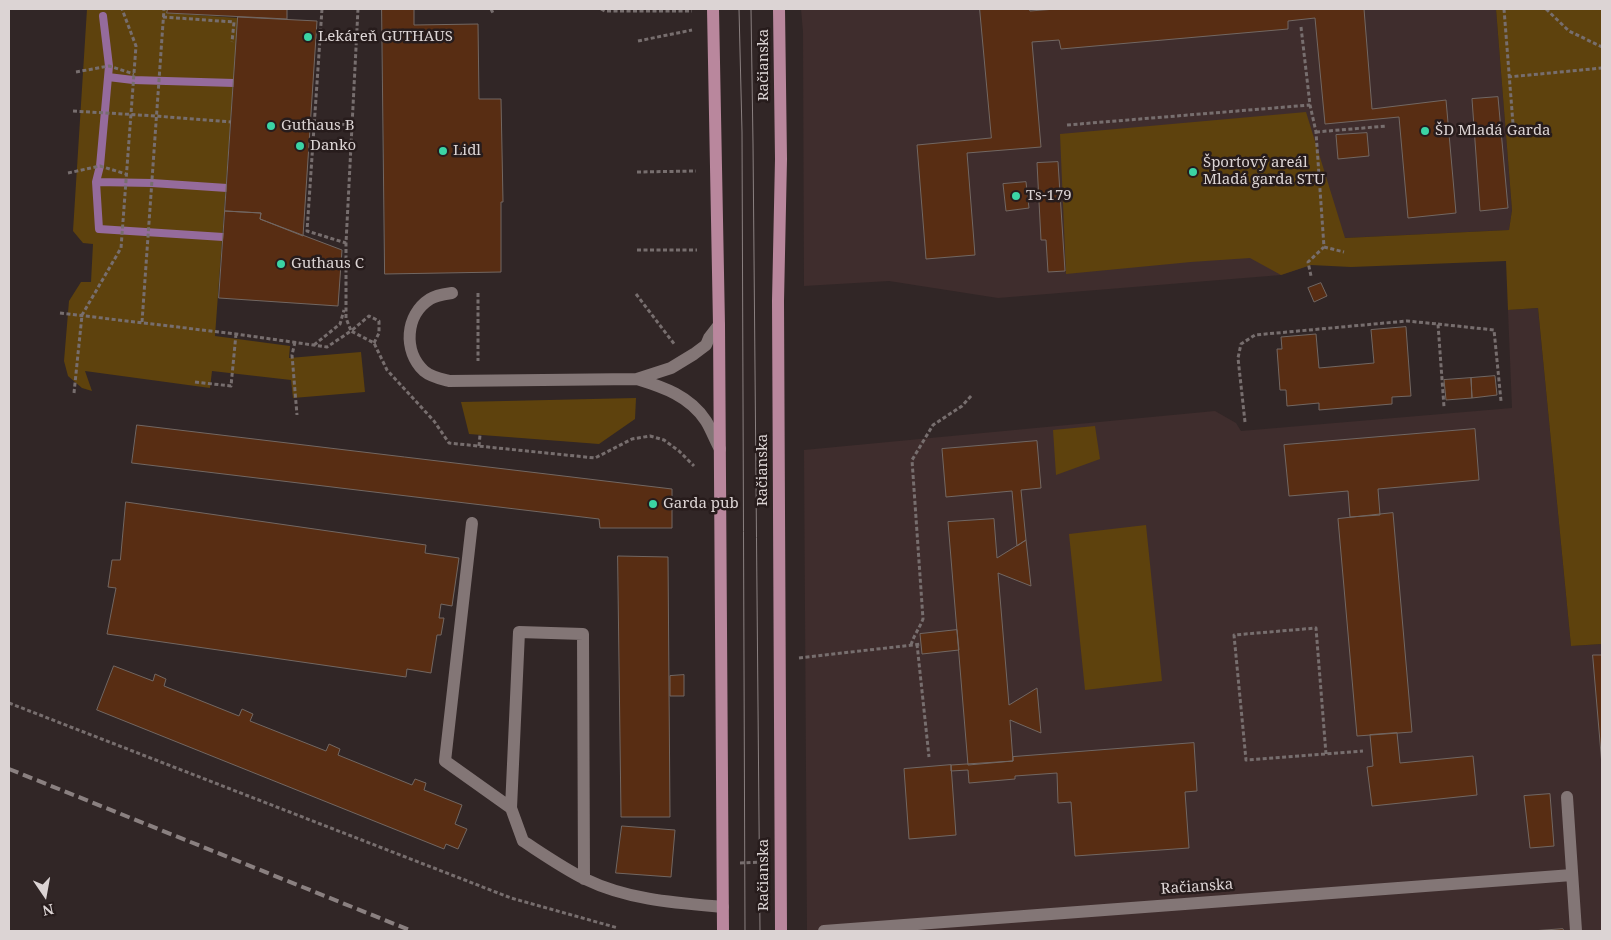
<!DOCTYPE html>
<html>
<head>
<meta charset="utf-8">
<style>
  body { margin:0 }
  #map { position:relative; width:1611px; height:940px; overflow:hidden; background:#312626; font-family:"Noto Serif",serif }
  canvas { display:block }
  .frame { position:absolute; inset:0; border:10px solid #dcd4d4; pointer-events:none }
  .north { position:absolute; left:20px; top:870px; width:50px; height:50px; -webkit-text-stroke:4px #271c1c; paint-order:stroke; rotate:168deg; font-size:14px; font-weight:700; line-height:20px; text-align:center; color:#dcd4d4 }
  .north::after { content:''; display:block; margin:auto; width:18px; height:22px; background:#dcd4d4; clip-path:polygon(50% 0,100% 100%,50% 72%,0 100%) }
</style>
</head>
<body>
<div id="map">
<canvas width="1611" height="940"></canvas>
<div class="frame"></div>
<div class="north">N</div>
</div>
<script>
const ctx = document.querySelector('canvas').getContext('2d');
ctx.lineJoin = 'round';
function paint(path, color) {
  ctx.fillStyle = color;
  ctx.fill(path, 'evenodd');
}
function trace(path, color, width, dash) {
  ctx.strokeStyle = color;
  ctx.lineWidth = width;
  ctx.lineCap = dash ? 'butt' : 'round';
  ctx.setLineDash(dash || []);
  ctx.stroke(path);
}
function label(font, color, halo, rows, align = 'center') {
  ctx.font = font + ' "Noto Serif",serif';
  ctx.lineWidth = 5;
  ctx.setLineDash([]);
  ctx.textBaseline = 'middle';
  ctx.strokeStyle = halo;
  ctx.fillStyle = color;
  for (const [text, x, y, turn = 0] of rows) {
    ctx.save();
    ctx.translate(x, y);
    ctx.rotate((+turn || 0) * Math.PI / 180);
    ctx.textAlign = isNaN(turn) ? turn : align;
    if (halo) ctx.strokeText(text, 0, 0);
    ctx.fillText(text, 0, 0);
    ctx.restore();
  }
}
const built = new Path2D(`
  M801 9H1496L1512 210 1509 230 1345 238 1311 265 1281 275 998 298 889 281 804 286 803 32Z
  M1538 308 1571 646 1602 644V931H807L804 450 1215 411 1236 423 1241 431 1512 408 1508 310Z`);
const green = new Path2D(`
  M87 9H168V13L238 18 215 336 290 346 289 358 361 352 365 392 293 398 291 380 212 371 210 388 85 371 92 391 82 388 68 376 64 361 69 301 81 282H91L93 244 83 243 73 231Z
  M1496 9H1602V644L1571 646 1538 308 1508 310 1506 261 1351 267 1311 265 1281 275 1250 258 1191 262 1066 274 1060 134 1306 112 1345 238 1509 230 1512 210Z
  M636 398 635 419 599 444 469 434 461 402Z
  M1095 426 1100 459 1056 475 1053 430Z
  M1146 525 1162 681 1085 690 1069 534Z`);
const stream = new Path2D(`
  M103 16 109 66 100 166 96 182 99 229 223 237
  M108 77 133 80 234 83
  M96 182 152 183 227 188`);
const building = new Path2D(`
  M168 9H287V19L167 13Z
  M382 9H414V25L478 24 479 99H501L503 202H501V272L385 274Z
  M980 9H1029L1030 11 1056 9H1364L1372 109 1446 100 1456 213 1408 218 1399 117 1325 124 1315 18 1288 21V29L1061 49 1059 40 1032 42 1041 147 967 153 975 255 926 259 917 145 991 138Z
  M238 17 317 21 303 236 260 219 261 213 225 211Z
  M1498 97 1508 208 1480 211 1472 99Z
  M1367 133 1369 156 1338 159 1336 135Z
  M1058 162 1065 271 1048 272 1046 240H1041L1037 163Z
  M1026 182 1029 208 1006 211 1003 184Z
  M225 211 261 213 260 219 342 250 338 306 219 298Z
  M1321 283 1327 296 1314 302 1308 288Z
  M1406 327 1411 396 1392 397V404L1319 410V403L1287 406 1286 390H1280L1277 349H1282L1281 337 1316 334 1319 368 1374 363 1371 330Z
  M1495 376 1497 395 1472 398 1471 378Z
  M1471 378 1472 398 1446 400 1444 380Z
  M137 425 672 489V528H600L599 519 132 463Z
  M1475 429 1479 480 1378 489 1380 515 1350 517 1348 491 1289 496 1284 445Z
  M1037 441 1041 488 1021 490 1026 540 1017 546 1012 491 946 497 942 449Z
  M126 502 426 545 425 553 459 558 452 606 441 604 439 618H444L441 635H437L431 673 407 669 406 677 107 634 116 588 108 587 112 560H120Z
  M1393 513 1412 732 1357 736 1338 519Z
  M994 519 997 558 1026 540 1031 586 998 573 1009 705 1037 688 1041 733 1010 720 1013 761 968 765 948 522Z
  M618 556 668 557 670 817H621V816Z
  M957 630 959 650 922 654 920 634Z
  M1593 655H1602V765Z
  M114 666 153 681 155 674 166 679 164 686 239 716 242 709 253 714 250 721 326 751 329 744 340 749 338 755 412 785 415 779 426 783 424 790 462 805 455 824 467 829 458 849 446 844 444 849 97 710Z
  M684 675V696H670V676Z
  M1397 733 1400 763 1473 756 1477 795 1372 806 1367 767 1373 766 1370 735Z
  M1194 743 1197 791 1185 792 1189 848 1075 856 1071 802 1058 803 1057 773 1015 776V779L969 783 968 770 951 771V765L1013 761V757Z
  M951 765 956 835 909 839 904 769Z
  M1550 794 1554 846 1530 848 1524 796Z
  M622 826 675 830 671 877 616 873Z
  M1563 929 1564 931H1532Z`);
const path = new Path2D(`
  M322 9 307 231 346 243
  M491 9 493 13
  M601 9 605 11H692
  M1504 9 1513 124
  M1546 9 1569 31 1602 47
  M163 17 234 22 232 42
  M1301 27 1310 105 1316 132 1324 247 1308 262 1311 276
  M638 41 692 30
  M76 72 109 66 134 74
  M1508 77 1602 68
  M73 111 156 116 231 122
  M1067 125 1310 105
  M310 129 353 123
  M1316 132 1387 126
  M637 172 696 171
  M68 173 100 166 126 174
  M1324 247 1344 252
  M637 250H697
  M478 293V361
  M636 294 675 345
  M60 313 236 334 327 347 351 331 346 318V243L358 9
  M142 322 164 9
  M1438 324 1494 330 1501 401
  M295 342 292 355 297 415
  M374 343 379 333V321L369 316 351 331 374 343 387 370 434 421 449 443 595 458 632 439 650 436 664 440 679 451 694 466
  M314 345 340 324 344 310
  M195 382 231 386 236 334
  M74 393 82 315 121 248 136 46 122 9
  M1245 422 1238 358 1241 344 1255 335 1407 321 1438 324 1444 407
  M479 446 480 435
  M917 644 929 757
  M911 645C914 635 919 629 923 619L912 460 933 425 962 406 972 395
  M799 658 921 644
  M9 703 511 898 618 928
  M1326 754 1316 628 1234 635 1246 760 1363 751
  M740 863 762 862`);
const minor = new Path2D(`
  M452 293C445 294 436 295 430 299 405 315 403 351 424 371 431 377 441 379 449 381L637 379 671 368 694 354 706 345 709 338 719 325
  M637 379C663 387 690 396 706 421 711 429 715 440 720 449
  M472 523 445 761 511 808 523 841C543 854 563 868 585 879 628 900 676 903 723 907
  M1567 797 1576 931
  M511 808 519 632 583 634 584 879
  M824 931 1572 875`);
const major = new Path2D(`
  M713 9 719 325 723 931
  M779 9 781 159 778 301 781 931`);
const tram = new Path2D(`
  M739 9 742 132 745 931
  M751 9 753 144 760 931`);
const rail = new Path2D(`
  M9 769 412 931`);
const markers = [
  [308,37,5,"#3bd4a4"],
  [271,126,5,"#3bd4a4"],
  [1425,131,5,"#3bd4a4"],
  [300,146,5,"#3bd4a4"],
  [443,151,5,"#3bd4a4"],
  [1193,172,5,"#3bd4a4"],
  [1016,196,5,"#3bd4a4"],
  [281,264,5,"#3bd4a4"],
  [653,504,5,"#3bd4a4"]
];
const poiNames = [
  ["Lekáreň GUTHAUS",318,37],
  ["Guthaus B",281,126],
  ["ŠD Mladá Garda",1435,131],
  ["Danko",310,146],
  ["Lidl",453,151],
  ["Športový areál",1203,163],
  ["Mladá garda STU",1203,180],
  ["Ts-179",1026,196],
  ["Guthaus C",291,264],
  ["Garda pub",663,504]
];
const streetNames = [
  ["Račianska",764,65,-90],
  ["Račianska",763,470,-90],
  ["Račianska",764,875,-90],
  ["Račianska",1197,887,-4]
];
paint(built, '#3f2d2d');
paint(green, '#5e420d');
trace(stream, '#956b9c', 8);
paint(building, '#582d13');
trace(building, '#726762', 1);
trace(path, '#776e6e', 3, [4, 2.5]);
trace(minor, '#837676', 12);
trace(major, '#b9879d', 12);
trace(tram, '#8a8080', 1);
trace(rail, '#8a8080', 4, [10, 5]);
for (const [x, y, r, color] of markers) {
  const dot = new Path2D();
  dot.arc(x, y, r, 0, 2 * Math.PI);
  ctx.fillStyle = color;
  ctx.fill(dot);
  trace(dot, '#271c1c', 2);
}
label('15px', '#dcd4d4', '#271c1c', poiNames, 'left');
label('15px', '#dcd4d4', '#271c1c', streetNames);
</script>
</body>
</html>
